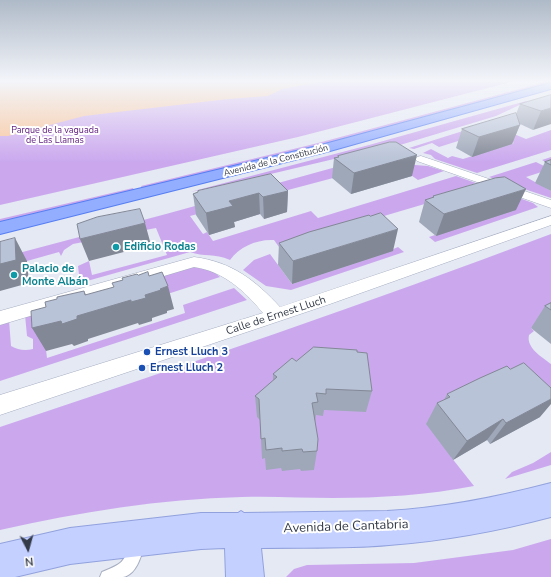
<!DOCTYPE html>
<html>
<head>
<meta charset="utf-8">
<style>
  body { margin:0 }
  #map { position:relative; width:551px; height:577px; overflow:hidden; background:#e5e9f4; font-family:"Nunito Sans",sans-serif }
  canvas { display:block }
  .north { position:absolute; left:8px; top:529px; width:40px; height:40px; -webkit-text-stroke:3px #fff; paint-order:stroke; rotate:174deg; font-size:11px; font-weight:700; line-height:16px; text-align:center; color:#333a48 }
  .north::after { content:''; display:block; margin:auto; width:14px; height:18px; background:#333a48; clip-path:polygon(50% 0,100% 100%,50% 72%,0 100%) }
</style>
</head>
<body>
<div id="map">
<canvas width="551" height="577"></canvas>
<div class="north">N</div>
</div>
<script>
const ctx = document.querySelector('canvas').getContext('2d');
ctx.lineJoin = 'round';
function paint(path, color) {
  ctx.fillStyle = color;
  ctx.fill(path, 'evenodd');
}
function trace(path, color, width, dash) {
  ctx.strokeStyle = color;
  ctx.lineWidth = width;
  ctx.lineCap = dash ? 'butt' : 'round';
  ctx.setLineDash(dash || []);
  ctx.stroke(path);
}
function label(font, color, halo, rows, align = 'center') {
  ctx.font = font + ' "Nunito Sans",sans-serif';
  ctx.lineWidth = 4;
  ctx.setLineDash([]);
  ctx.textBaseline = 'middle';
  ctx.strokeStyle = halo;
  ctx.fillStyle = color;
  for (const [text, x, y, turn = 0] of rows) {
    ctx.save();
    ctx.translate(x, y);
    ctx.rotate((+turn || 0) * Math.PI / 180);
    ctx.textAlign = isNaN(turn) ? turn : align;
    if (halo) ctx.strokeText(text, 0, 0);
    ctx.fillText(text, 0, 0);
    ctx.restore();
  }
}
const green = new Path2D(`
  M0 81H515L298 137 0 205Z
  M549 81H551V83L322 146 143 190 141 186 318 143Z
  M526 101H528L496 116 400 145 372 150 220 186 190 192 369 145Z
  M488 123 526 139 551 130V150L477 173 435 159 431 155 423 153 431 149 448 158 452 156 463 159 514 143 490 131 439 147 432 143 414 149 409 148Z
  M383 154 415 165 428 166 444 171 418 180 405 171 337 177 190 216 203 234 207 232 213 241 311 211 318 218 456 176 476 183 467 186 472 190 279 247 274 240C257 239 239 247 230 260 214 253 204 257 190 252L80 283 78 266 89 261 92 275 167 255 156 228 73 244 64 250 61 256 59 252 27 261 0 258 166 214Z
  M551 157V169L526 177 551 191V198L489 177 536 162 544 166 549 164 542 160Z
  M133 188 135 192 0 223V219Z
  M497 190 533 203 538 207 435 242 429 237 435 235 436 236Z
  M551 234V324L544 321 531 328 534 331 529 335C526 348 542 357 551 364V397L451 457 474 486C428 495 380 498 333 498 303 498 273 496 242 497 160 499 80 512 0 530V427C185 365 369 303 551 234Z
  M398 247 404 252 291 290 266 286 243 270 254 260 270 254 292 284 392 251 391 250Z
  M194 267 213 271 220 277 44 334 47 358 185 313 183 305 234 288 247 300 0 381V322L9 320 11 346C18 350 25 351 33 349V339L27 336 25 315Z
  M551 452V465L505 479 512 472 533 463Z
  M551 539V577H286L294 569 307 565 414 563 513 550Z`);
const water = new Path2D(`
  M0 81H325L282 89 268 96 228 99 84 116 8 136H0Z`);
const service = new Path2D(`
  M137 539 142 541 144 546C141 557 136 575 123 577 116 577 107 577 100 577L102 572C124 563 123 563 132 541Z`);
const minor = new Path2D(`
  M421 156 551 200V208L417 161 415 159 417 157Z
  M551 216V225L330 304 0 415V395L263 313C245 291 223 271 194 267L0 325V311L194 257C232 262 255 280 280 307Z`);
const secondary = new Path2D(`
  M551 483V517C498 531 444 541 389 545 346 549 303 547 261 548L264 577H226L225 548 201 549 70 564 15 577H0V544L70 528 201 513H238L241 511 244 513C292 512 339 512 387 511 442 508 498 497 551 483Z`);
const primary = new Path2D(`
  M551 83V89L330 151 0 234V222L321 145Z`);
const wall = new Path2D(`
  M551 95 533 130 520 124 512 144 472 157 456 148 462 129 516 114 520 104Z
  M338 156 412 176 351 194 332 178 334 158 337 157Z
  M551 160V191L535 183 545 162Z
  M198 191H288L287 212 264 219 260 214 234 222 235 227 209 235 196 215 193 194 198 192Z
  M433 196 516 210 436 236 419 222 425 200 432 198Z
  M279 243 393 251 292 284 278 265Z
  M551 303V344L531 328 545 306Z
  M357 352 372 391 366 412 324 410 323 416 316 415 315 423 317 451 314 470 301 471 300 469 282 471 281 468 266 470 265 458 262 459 260 420 257 417 255 396 273 381V374L296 361Z
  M447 394 540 417 490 444 487 440 453 460 426 424 437 403 444 400Z`);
const shadedWall = new Path2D(`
  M551 108V124L533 130 541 111Z
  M520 125 512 144 472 157 479 137Z
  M417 155 412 176 351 194 354 173Z
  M526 189 516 210 436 236 444 214Z
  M288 191 287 212 264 219 263 197Z
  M259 193 260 214 234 222 235 227 209 235 206 213 229 201Z
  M145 223 151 245 89 261 80 239Z
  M398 229 393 251 292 284 293 261Z
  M15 238 27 261 29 283 0 291V264Z
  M168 286 174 309 167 311V313L152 318V321L139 325 138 323 88 339V341L74 346 72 344 46 351 32 328 77 316 85 295 84 291 94 311 145 295Z
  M551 399V404L540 417 490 444 506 423Z
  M503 419 487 440 453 460 467 441Z`);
const building = new Path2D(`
  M551 95V108L541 111 520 104Z
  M516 113 520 125 479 137 462 129Z
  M390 142H396L417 155 354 173 334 158 339 157 338 156Z
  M551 160V165L545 162Z
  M271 174 288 191 263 197 259 193 229 201 233 206 206 213 193 194 198 192V191Z
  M505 177 526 189 444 214 425 200 434 197 433 196 495 178Z
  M140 209 145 223 80 239 77 224 97 217Z
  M381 213 398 229 293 261 279 243 309 232 369 215 370 216Z
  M15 238 16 260 0 264V242Z
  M148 272 149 276 162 272 168 286 160 289 161 290 145 295 146 298 131 302V300L77 316V319L62 324 61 321 32 328 31 311 46 307 45 302 57 299V297L84 291 85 295 114 287 112 283 123 280 122 278 137 274 138 275Z
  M551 303V310L545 306Z
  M314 347 357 350V352L367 353 372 391 326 389V394L316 393 318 402 312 403 318 439 317 451 303 452 302 449 282 451V448L266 450 265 438 261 439 259 399 255 396 277 377 273 374 292 358 296 361Z
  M524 363 551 388V399L506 423 503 419 467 441 437 403 450 397 447 394 480 378 507 366 510 369Z`);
const markers = [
  [116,247,4,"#0f9aa8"],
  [14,275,4,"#0f9aa8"],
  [147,352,4,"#1a4fb4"],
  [142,368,4,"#1a4fb4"]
];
const farParknames = [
  ["Parque de la vaguada",55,131],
  ["de Las Llamas",55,141]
];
const farStreetnames = [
  ["Avenida de la Constitución",276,161,-14]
];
const cultureNames = [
  ["Edificio Rodas",124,247],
  ["Palacio de",22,269],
  ["Monte Albán",22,282]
];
const streetNames = [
  ["Calle de Ernest Lluch",276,316,-18]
];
const transitNames = [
  ["Ernest Lluch 3",155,352],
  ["Ernest Lluch 2",150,368]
];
const nearStreetnames = [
  ["Avenida de Cantabria",346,527,-2]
];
paint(green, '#cba8ee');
paint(water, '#f9c499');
trace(service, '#a6aec1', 2);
trace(minor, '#a6aec1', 1);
trace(secondary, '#91a1dd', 2);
trace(primary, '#557ef2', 2);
paint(service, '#fff');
paint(minor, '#fff');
paint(secondary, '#c4d0ff');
paint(primary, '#93adff');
paint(wall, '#9fa8b9');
paint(shadedWall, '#828896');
paint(building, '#b9c3d7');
trace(building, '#828896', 1);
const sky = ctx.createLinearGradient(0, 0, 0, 162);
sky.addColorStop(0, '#afbac8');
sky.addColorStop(0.5, '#f3f5fa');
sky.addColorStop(1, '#f3f5fa00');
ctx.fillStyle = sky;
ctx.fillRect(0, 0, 551, 162);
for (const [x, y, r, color] of markers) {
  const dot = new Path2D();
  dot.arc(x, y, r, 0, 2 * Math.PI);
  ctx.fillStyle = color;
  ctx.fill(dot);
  trace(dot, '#fff', 1.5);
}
label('9px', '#602080', '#fff', farParknames);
label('9px', '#333a48', '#fff', farStreetnames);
label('bold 11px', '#0d838f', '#fff', cultureNames, 'left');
label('11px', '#333a48', '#fff', streetNames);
label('bold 11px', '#164399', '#fff', transitNames, 'left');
label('13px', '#333a48', '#fff', nearStreetnames);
</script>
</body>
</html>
